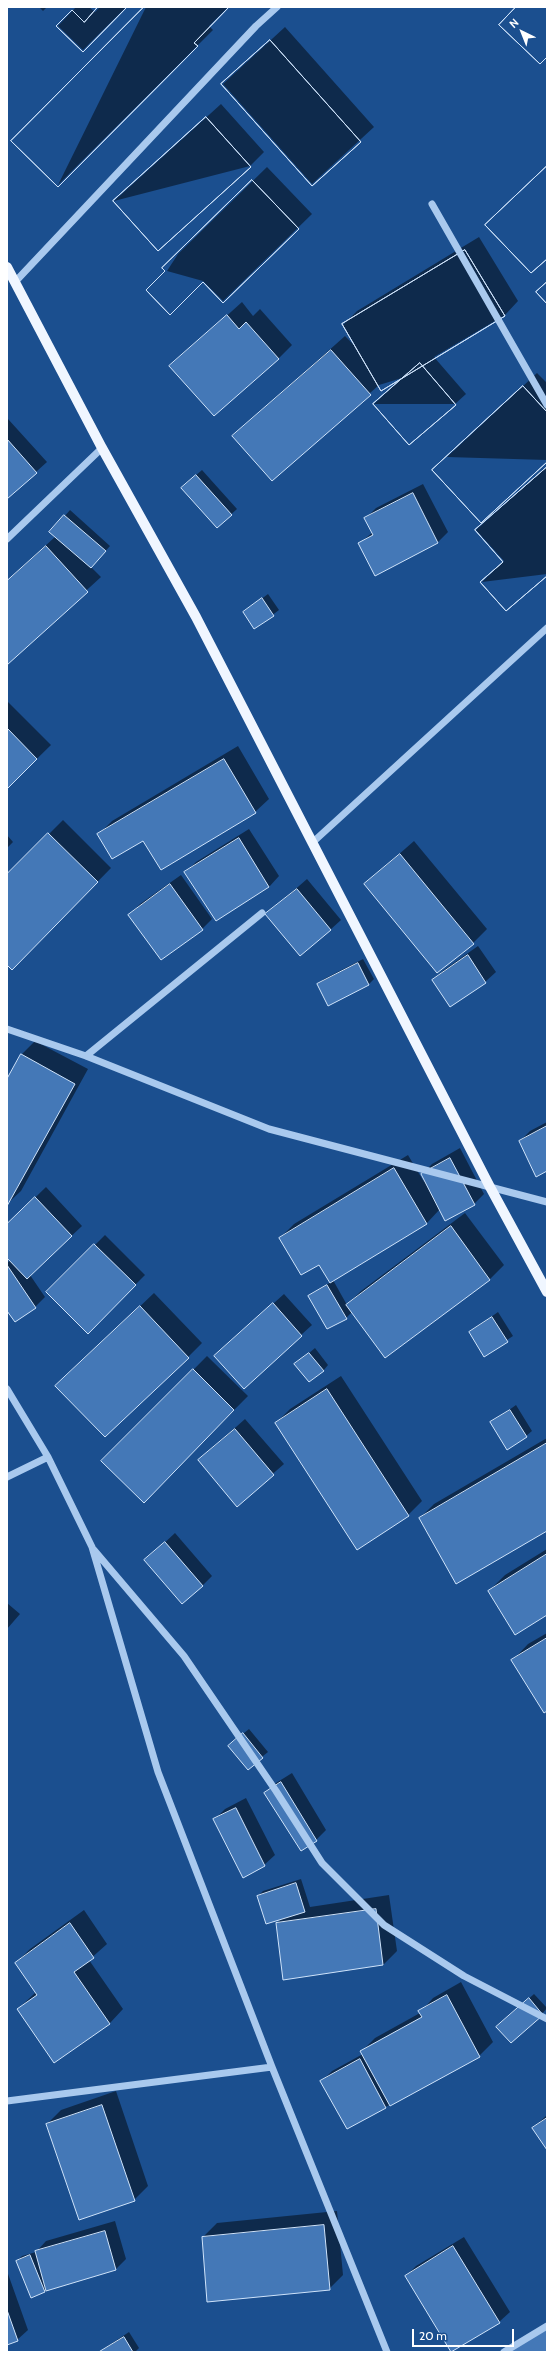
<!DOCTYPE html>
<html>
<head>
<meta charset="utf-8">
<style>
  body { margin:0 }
  #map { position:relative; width:554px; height:2359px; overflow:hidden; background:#1b4f8f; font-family:Cabin,sans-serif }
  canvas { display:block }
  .frame { position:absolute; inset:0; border:8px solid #fff; pointer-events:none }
  .north { position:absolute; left:502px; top:12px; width:40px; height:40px; -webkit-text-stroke:3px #1b4f8f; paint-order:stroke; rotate:317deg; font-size:11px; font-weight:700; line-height:16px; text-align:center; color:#fff }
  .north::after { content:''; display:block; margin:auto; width:14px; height:18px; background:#fff; clip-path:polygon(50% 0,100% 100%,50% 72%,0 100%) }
  .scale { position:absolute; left:412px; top:2329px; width:102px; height:18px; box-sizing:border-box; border:2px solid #fff; border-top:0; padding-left:5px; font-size:12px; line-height:14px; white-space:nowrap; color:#fff; -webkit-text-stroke:3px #1b4f8f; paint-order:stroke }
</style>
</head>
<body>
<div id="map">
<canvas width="554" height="2359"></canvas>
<div class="frame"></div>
<div class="north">N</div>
<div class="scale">20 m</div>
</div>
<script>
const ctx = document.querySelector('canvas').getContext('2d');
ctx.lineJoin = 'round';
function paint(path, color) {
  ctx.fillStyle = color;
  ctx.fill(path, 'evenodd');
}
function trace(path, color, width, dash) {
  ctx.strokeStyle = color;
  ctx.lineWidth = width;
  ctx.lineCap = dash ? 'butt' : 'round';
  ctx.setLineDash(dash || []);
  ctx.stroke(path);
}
const shadow = new Path2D(`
  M39 7H47L43 11Z
  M76 7H89L95 12 100 7H126L83 50 58 26Z
  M146 7H228L209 26 213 30 58 185Z
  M285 27 374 127 312 184 223 84Z
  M221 104 264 152 250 166 114 201Z
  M267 167 312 214 223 301 203 281 167 271 178 254Z
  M479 237 518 301 505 315 434 357 466 394 455 404H374L402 378 379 385 272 480 233 436 345 336 356 347 343 325 357 311Z
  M242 302 253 316 260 309 292 345 278 359 171 366Z
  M537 373 547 383V460L447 457Z
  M8 419 47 462 7 498V420Z
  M547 466V574L482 582 504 561 476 530Z
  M202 470 237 509 217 527 187 483Z
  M423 484 448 532 438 542 375 574 360 543 373 532 366 518 376 508Z
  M70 510 110 546 91 567 101 577 7 663V581L56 536 51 532Z
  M268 594 279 610 255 628 244 612Z
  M7 701 51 745 7 788Z
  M238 746 269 799 255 812 144 839 99 834 112 821Z
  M63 820 111 868 12 969 7 964V876Z
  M249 829 279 876 269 887 216 920 186 872 196 862Z
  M7 835 13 842 7 848Z
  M414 841 487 929 473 943 365 884Z
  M181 875 212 919 202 929 130 915 140 904Z
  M307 879 341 920 330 930 267 914Z
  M478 946 496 972 485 982 450 1006 433 980 444 970Z
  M363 959 374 979 369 984 329 1005 318 984 324 979Z
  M35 1041 88 1069 21 1191 7 1204V1081L22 1054Z
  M547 1122V1170L520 1141 530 1131Z
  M460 1148 484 1194 474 1204 440 1209 427 1223 333 1280 347 1305 361 1291 465 1213 504 1265 490 1279 386 1357 352 1312 346 1318 310 1296 331 1282 319 1263 280 1238 294 1224 408 1155 424 1182 422 1174 432 1164Z
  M46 1187 82 1226 30 1275 45 1297 35 1307 7 1309V1263L11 1260 7 1256V1225Z
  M105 1235 145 1275 88 1332 48 1292Z
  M154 1293 202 1343 188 1357 71 1372Z
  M284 1294 312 1325 244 1387 226 1346Z
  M498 1312 513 1336 484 1355 470 1332Z
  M315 1348 328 1365 323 1371 296 1364Z
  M207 1356 248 1396 144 1501 103 1461Z
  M341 1376 422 1501 408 1515 357 1548 276 1423 290 1409Z
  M516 1405 532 1431 526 1436 491 1423Z
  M245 1419 284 1464 237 1505 199 1460Z
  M547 1438V1530L420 1518 434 1504Z
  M175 1533 212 1576 202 1586 146 1560Z
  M547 1549V1614L489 1591 505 1575Z
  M7 1603 20 1614 7 1629Z
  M547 1633V1710L512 1661 528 1644Z
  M249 1729 268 1752 248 1768 234 1741Z
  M292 1773 326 1830 316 1840 266 1793 276 1783Z
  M246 1798 275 1855 264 1865 215 1819 225 1809Z
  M301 1879 310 1907 389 1895 397 1951 383 1965 277 1923 282 1918 258 1896 263 1891Z
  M84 1910 107 1944 89 1960 123 2009 110 2023 55 2062 18 2009 36 1992 16 1963 30 1949Z
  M461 1982 493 2042 479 2056 347 2128 322 2081 332 2071 363 2054 361 2052 375 2038 420 2013 433 1998Z
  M534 1994 547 2008 542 2014 503 2022Z
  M116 2091 148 2186 134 2200 47 2124 61 2110Z
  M547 2115V2148L533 2128Z
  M337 2211 343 2275 329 2289 203 2237 217 2223Z
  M115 2221 126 2259 116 2269 45 2291 17 2261 22 2256 36 2252 46 2241Z
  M464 2237 510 2312 499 2322 406 2276 416 2266Z
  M7 2271 28 2330 17 2340 7 2344Z
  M129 2332 139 2348 135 2352H99Z`);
const building = new Path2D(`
  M98 7H127L83 52 56 26 72 10 84 22Z
  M98 7H127L83 52 56 26 72 10 84 22Z
  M144 7H229L194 43 198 46 58 187 11 141Z
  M144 7H229L194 43 198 46 58 187 11 141Z
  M516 7H547V57L540 64 499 25Z
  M516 7H547V57L540 64 499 25Z
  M270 40 361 142 312 186 221 84Z
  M270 40 361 142 312 186 221 84Z
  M206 117 251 167 158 251 113 201Z
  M206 117 251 167 158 251 113 201Z
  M547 166V259L531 273 485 225Z
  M547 166V259L531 273 485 225Z
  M252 180 299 229 223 303 203 282 170 315 146 290 165 271 162 268Z
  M252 180 299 229 223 303 203 282 170 315 146 290 165 271 162 268Z
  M465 250 505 316 381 391 342 324Z
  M465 250 505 316 381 391 342 324Z
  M547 282V304L536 292Z
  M547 282V304L536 292Z
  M227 315 239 329 246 322 279 359 214 416 169 366Z
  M331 350 371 395 272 481 232 436Z
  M420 363 456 405 409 445 373 404Z
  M420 363 456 405 409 445 373 404Z
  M523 386 547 412V462L481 523 432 470Z
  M523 386 547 412V462L481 523 432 470Z
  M7 439 37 473 7 499Z
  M547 467V576L506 611 480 582 503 562 475 530Z
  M547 467V576L506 611 480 582 503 562 475 530Z
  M196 475 232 515 217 528 181 488Z
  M413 493 438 543 375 576 358 543 373 535 364 518Z
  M64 515 106 551 91 568 49 532Z
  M46 546 88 592 7 665V581Z
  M262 598 274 616 254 629 243 612Z
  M7 728 37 759 7 789Z
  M224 759 256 813 161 870 143 841 112 859 97 834Z
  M48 833 98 882 12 970 7 965V874Z
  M239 838 269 887 216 921 184 872Z
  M400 854 474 944 437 973 364 884Z
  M170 884 203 930 161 960 128 915Z
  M297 889 331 930 300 956 265 914Z
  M468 955 486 983 450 1007 432 980Z
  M358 963 369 985 328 1006 317 984Z
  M21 1054 75 1084 7 1206V1079Z
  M547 1126V1171L536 1177 519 1141Z
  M450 1158 475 1205 445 1221 421 1174Z
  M394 1168 427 1224 330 1283 319 1265 301 1275 279 1238Z
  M35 1197 72 1236 27 1279 7 1258V1224Z
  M451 1226 490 1280 385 1358 346 1305Z
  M94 1244 136 1285 88 1334 46 1292Z
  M7 1265 36 1308 15 1322 7 1311Z
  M327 1285 347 1319 327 1329 308 1296Z
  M273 1303 302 1336 244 1389 214 1356Z
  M140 1306 189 1358 105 1437 55 1386Z
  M492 1317 508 1342 484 1357 469 1332Z
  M309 1353 324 1371 309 1382 294 1364Z
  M193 1369 234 1410 144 1503 101 1461Z
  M327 1389 409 1516 357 1550 275 1423Z
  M510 1410 527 1437 507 1450 490 1422Z
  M235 1429 274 1475 237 1507 198 1460Z
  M547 1443V1531L456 1584 419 1518Z
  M165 1542 203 1586 182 1604 144 1560Z
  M547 1554V1615L515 1635 488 1591Z
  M547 1638V1711L544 1713 511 1660Z
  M243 1733 263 1758 248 1770 228 1746Z
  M281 1782 317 1841 301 1851 264 1793Z
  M236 1808 265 1866 243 1878 213 1819Z
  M296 1883 305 1912 266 1924 257 1896Z
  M376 1909 383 1965 283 1980 276 1923Z
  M70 1923 94 1958 74 1972 110 2024 54 2063 17 2009 37 1995 15 1963Z
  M447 1995 480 2057 390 2106 360 2051 422 2017 418 2011Z
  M529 1998 543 2015 511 2043 496 2027Z
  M360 2059 386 2108 347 2129 320 2081Z
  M102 2105 135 2201 79 2220 46 2124Z
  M547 2118V2150L532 2128Z
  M324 2225 330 2290 207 2302 202 2237Z
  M105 2231 116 2270 46 2291 35 2251Z
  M453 2246 500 2323 451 2352 405 2276Z
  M30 2255 45 2292 31 2298 16 2261Z
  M7 2310 18 2341 7 2345Z
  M547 2328V2352H509Z
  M124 2337 133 2352H99Z`);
const minor = new Path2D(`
  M432 204 547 405
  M15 282 256 26 277 7
  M7 539 102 448
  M312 843 547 628
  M7 1029 86 1056 269 1129 547 1202
  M86 1056 262 913
  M7 1389 48 1457 92 1547 158 1772 272 2067 387 2352
  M7 1477 48 1457
  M94 1550 184 1656 276 1791 322 1863 384 1925 464 1976 547 2019
  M7 2101 272 2067
  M504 2352 547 2326`);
const major = new Path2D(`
  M7 267 102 448 196 617 490 1187 547 1292`);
paint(shadow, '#0007');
paint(building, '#4478b7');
trace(building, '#cfe3fa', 1);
trace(minor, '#a9c9ee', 7);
trace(major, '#f0f6ff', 10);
</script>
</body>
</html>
